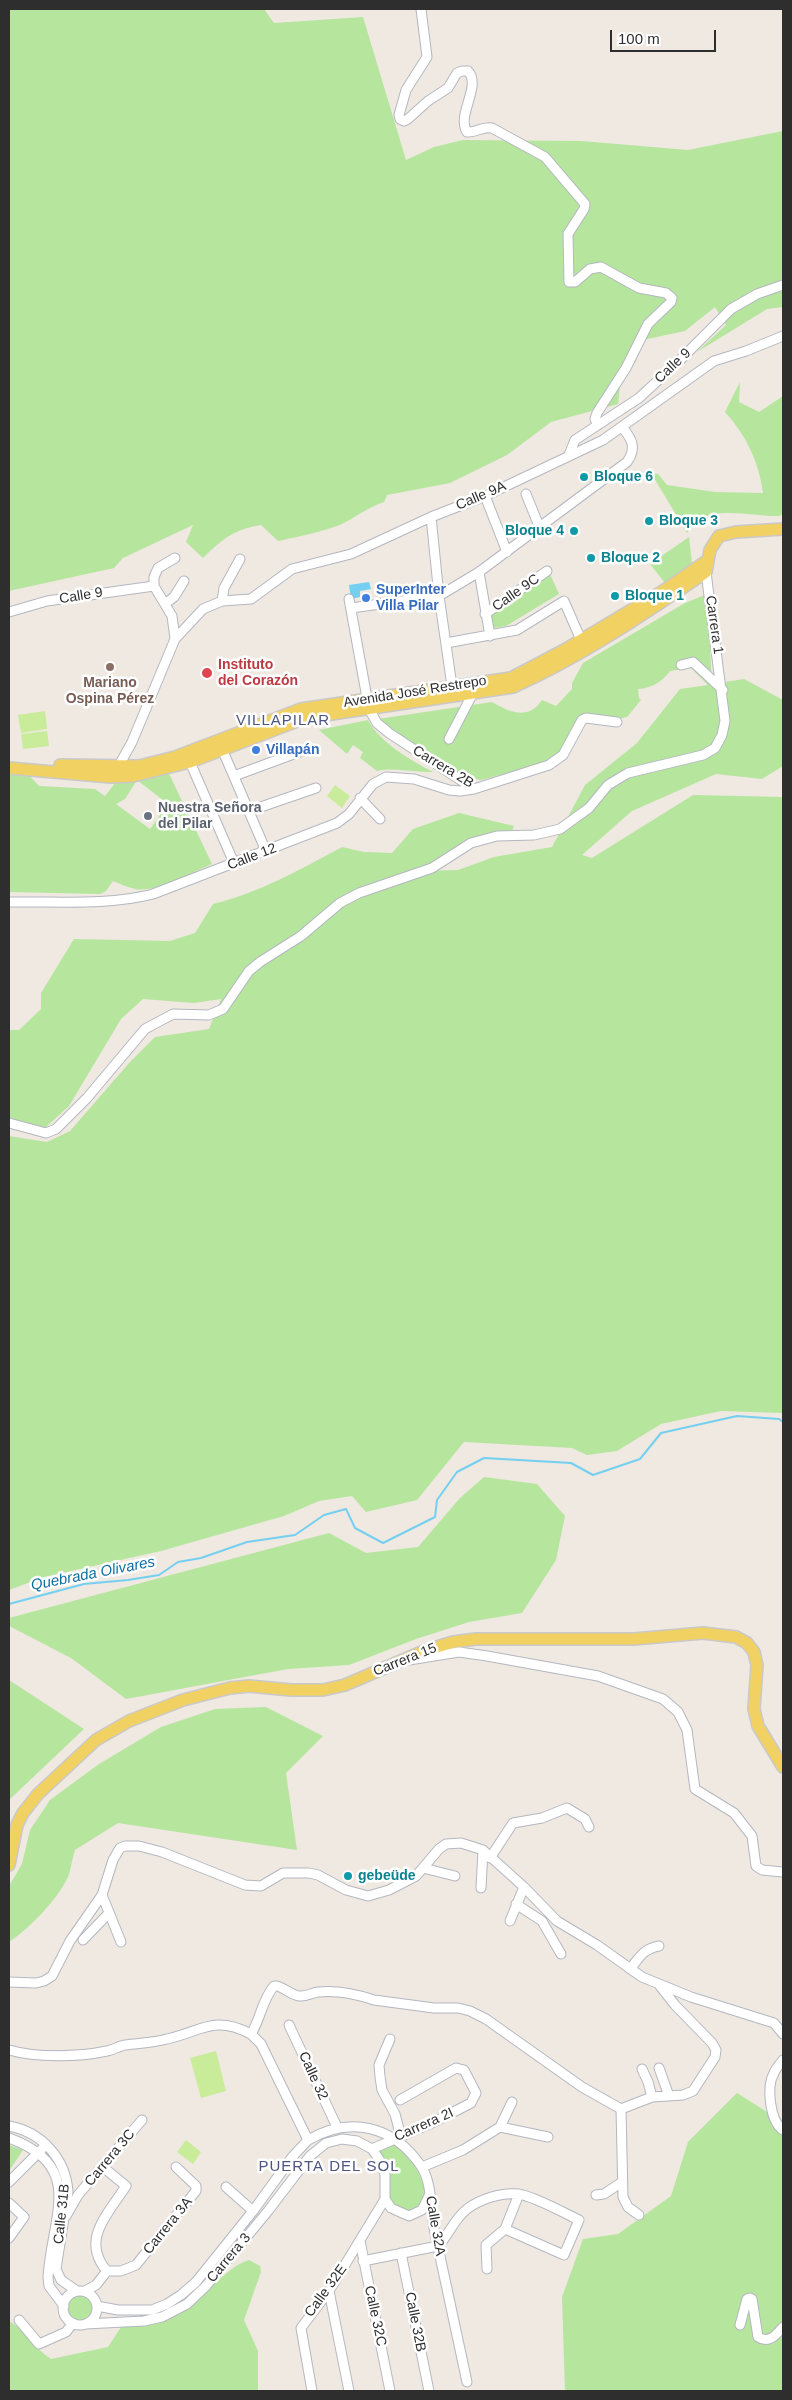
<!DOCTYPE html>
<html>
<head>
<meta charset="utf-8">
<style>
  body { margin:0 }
  #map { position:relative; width:792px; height:2400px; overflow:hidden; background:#efe9e1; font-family:Arial,sans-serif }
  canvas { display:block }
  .frame { position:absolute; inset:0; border:10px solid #2e2e2e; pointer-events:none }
  .scale { position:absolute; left:610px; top:30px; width:106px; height:22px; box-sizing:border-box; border:2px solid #2e2e2e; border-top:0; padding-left:6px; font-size:15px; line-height:18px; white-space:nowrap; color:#2e2e2e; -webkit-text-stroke:4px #fff; paint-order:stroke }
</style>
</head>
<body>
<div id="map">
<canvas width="792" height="2400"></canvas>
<div class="frame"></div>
<div class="scale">100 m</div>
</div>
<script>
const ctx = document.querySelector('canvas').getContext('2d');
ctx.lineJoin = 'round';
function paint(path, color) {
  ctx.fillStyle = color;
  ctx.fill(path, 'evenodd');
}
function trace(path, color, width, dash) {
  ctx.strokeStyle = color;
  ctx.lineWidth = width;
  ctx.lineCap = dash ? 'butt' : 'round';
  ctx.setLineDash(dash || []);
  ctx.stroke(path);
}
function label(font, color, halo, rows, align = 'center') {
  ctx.font = font + ' Arial,sans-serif';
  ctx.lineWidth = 5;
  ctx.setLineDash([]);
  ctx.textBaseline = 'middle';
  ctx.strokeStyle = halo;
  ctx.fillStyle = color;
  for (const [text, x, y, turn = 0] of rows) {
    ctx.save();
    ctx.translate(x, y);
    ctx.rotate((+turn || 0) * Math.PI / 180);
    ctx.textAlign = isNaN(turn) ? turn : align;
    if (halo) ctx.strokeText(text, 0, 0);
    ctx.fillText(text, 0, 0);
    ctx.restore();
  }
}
const green = new Path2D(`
  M9 9H264L274 23 363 17 406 160 434 147 463 140 581 141 688 150 783 131V307L767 309 697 352 726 325 715 307 685 331 643 340 638 346 636 362 622 367 618 404 551 422 507 455 450 483 387 495 384 502C369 507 357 516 342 524 329 530 293 538 278 541L261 525C232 530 223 539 203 558L186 542 193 525 123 558 114 568 9 591Z
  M740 382 739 402 759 412 783 396V514L779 516C754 517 719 506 696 521 692 523 690 529 687 533L651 473 658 474 667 485 715 492 763 493C759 462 746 435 725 412Z
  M689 537 693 572 669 588 650 564Z
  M549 572 559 594 506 626 493 628 487 615Z
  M707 594 712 684 744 679 783 700V766L762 779 716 774 632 811 582 855 592 858 693 795 783 797V1413L721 1411 661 1424 617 1451 587 1455 572 1448 464 1442 417 1500 366 1512 352 1496 319 1501 284 1516 161 1551 44 1577 9 1590V1136L47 1142 70 1131 130 1062 155 1037 209 1029 221 999 194 1003 143 999 121 1019 69 1106 46 1127H34L9 1119V1030H19L41 1009V993L74 939 170 941 195 933 213 904C259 893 301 869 342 847L364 852 392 853 413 829 459 813 514 826 511 834 467 839 423 871 458 870 494 857 552 847 585 785 637 743 680 689 708 685 691 668 670 671C662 682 652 688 638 689L639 698 641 700 627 717 618 719 586 717 559 755 538 765 481 780 460 776 398 736 378 719 492 702C509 712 528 721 542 700L556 706 572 689V683L583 663 685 603Z
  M368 720C379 742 412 761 433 772 414 773 396 767 377 771L360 758 363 752 353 745 347 754 319 730Z
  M164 763 212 864C193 872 156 893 135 889 127 887 120 884 113 881L106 891 100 894 9 892V768L23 769 39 786 95 789 105 796 120 777ZM137 780 168 804 150 829 116 804 125 799Z
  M484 1477 537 1484 565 1516 556 1560 522 1613 469 1622 416 1639 349 1665 288 1669 126 1699 71 1658 9 1626V1618L329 1533 366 1553 418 1547 460 1498Z
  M9 1680 84 1729 9 1800Z
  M266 1707 323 1736 286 1773 297 1850 118 1823 75 1850C72 1859 71 1869 68 1877 57 1900 30 1928 9 1942V1886L22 1864 30 1830 50 1800 99 1764 161 1727 215 1709Z
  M737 2093 783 2122V2391H565L562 2297 583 2239 618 2234 671 2196 688 2142Z
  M393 2141C410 2157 431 2182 423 2206L404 2213 389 2201 390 2181 387 2168 376 2148Z
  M9 2145 23 2150 9 2171Z
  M249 2260 260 2266 261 2272 244 2320 258 2351V2391H9V2321C26 2330 34 2349 51 2359L108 2347 121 2327C140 2324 161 2322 178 2313 204 2301 223 2268 249 2260Z
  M67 2308a13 13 0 1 1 26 0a13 13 0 1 1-26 0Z`);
const pitch = new Path2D(`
  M45 711 47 729 21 733 18 715Z
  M47 731 49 746 23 749 21 734Z
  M335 785 350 796 342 808 327 796Z
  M216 2051 226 2091 201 2098 190 2058Z
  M186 2140 201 2152 193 2164 177 2152Z`);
const water = new Path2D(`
  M369 582 371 589 360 591V597L351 599 349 585Z`);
const stream = new Path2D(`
  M9 1604 84 1584 128 1580 159 1575 178 1562 201 1558 247 1542 295 1535 324 1515 346 1509 355 1528 383 1543 435 1517 437 1500 457 1472 484 1458 571 1463 593 1475 640 1459 661 1433 737 1416 779 1419 783 1422`);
const minor = new Path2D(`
  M421 9 427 57 406 90 399 115 400 119 404 121 408 119 428 101 448 88 457 73 462 71H468C482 86 456 115 467 132 476 133 482 126 492 128L545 157 585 204 584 209 568 234 569 282H575L590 269 601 267 639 288 666 293 672 298 671 302 648 324 626 368 597 413 595 419 598 425
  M569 455 575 440 639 398 680 360 731 309 757 294 783 285
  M526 494 539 526
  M485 496 507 552
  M431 517 439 596 452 686
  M175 558 158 568 154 577V586L172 616 175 639
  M479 572 490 636
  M349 599 369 709 377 723 389 733 474 789
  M222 601 224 588 240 559
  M166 603 174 597 184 581
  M351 608 439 596 479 572 627 462C637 448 632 439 622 427
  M9 612 47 601 154 586
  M485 614 547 571
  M446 643 517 630 564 601 581 640
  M681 665 693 662 723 690
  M449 739 473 693
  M222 749 266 851
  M190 762 234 863
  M117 769 132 742 175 639 203 609 222 601 251 599 292 569 351 554 431 517 485 496 603 440 714 361 746 351 783 336
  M234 776 299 752
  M360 798 380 819
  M249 811 316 788
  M9 902C56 901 107 906 153 894L337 823 349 814 373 784 386 777 414 779 449 790 460 791 474 789 549 765 563 755 582 720 586 718 617 722
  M9 1123 46 1133 56 1129 87 1098 145 1029 173 1014 209 1015 223 1009 249 971 260 962 301 936 340 903 359 893 432 868 471 843 497 836 534 835 560 829 589 808 608 785 628 773 703 755 715 748 722 735 725 721 706 572
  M409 1660 459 1652 487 1656 598 1676 663 1699 678 1712 687 1730 695 1789 734 1813 752 1836 756 1866 762 1870 783 1872
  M490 1858 513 1823 542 1818 567 1808 585 1819 589 1827
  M423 1868 455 1876
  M481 1888 483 1850
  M102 1895 121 1942
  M516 1904 542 1921 561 1954
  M510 1921 524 1887
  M83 1940 108 1914
  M630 1969C640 1957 643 1949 659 1946
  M9 1982 36 1983 44 1981 52 1976 70 1941 102 1895 113 1860 120 1848 125 1846H139L162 1852 245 1885 261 1886 283 1873H309L318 1875 346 1890 368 1896 389 1890 416 1876 439 1849 446 1844 461 1843 483 1850 524 1887 557 1921 597 1945 642 1977 691 1997 774 2023 783 2034
  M289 2025 337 2127
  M251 2034 261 2044 308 2140
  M390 2039 379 2065 380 2077 382 2090 395 2114 401 2137
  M9 2050C37 2058 79 2057 107 2051 113 2050 119 2046 125 2045 139 2043 153 2043 167 2039 202 2031 214 2015 251 2034 261 2018 262 2000 274 1986H277C285 1988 291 1995 299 1996 306 1997 311 1993 318 1992 338 1990 356 1994 374 2000L434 2008H458L470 2011 486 2019 582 2087 621 2109 652 2097 683 2095 693 2091 715 2057 716 2050 712 2043 675 2005 660 1986
  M783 2060C780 2064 776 2068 774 2073 766 2087 770 2121 783 2130
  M659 2068 669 2096
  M642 2069 648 2082 652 2097
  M621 2109 623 2197 628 2207 639 2215
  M9 2126C42 2132 66 2159 68 2192L56 2269 61 2280 77 2291
  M500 2127 548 2137
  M500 2127 512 2102
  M9 2138C86 2166 52 2215 48 2277L49 2286 64 2306
  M372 2149 434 2122 471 2103 476 2093 464 2070 456 2068 400 2100
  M103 2167 126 2186C108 2214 80 2240 107 2271
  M422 2167 463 2150 500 2127
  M9 2182 42 2149
  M226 2187 253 2211
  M596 2195 604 2194 622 2182
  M385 2199 391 2208 409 2216 422 2210 429 2196
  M9 2203 24 2217 9 2238
  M66 2216 78 2195 142 2120
  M360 2241 390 2391
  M401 2253 429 2391
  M363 2261 438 2246C449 2235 454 2219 467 2209 480 2199 502 2192 518 2194 534 2196 564 2213 579 2220L564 2255 505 2229
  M487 2269 486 2245 505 2229 519 2194
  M107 2271H121L136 2265 196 2191V2186L176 2167
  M85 2291 96 2285 107 2271
  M329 2291 349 2391
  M63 2308a17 17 0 1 1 34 0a17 17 0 1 1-34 0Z
  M97 2306 118 2310H152L167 2304 181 2295 196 2282 253 2211 293 2156 308 2140C350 2116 393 2125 421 2166 433 2184 430 2212 435 2233 446 2283 456 2332 467 2382
  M19 2320 39 2344 66 2332 73 2323
  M85 2324 144 2321 162 2317 187 2304 206 2286 268 2211 310 2156 326 2143 342 2139 357 2141 372 2149 379 2159 385 2174V2199L329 2291 301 2328 312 2391
  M740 2325 747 2299 750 2298 752 2299 758 2337C769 2344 776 2335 783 2327`);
const major = new Path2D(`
  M60 765 139 766 175 757 301 709 511 678 566 649 663 591 708 560
  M9 768 110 777 133 776 190 762 305 718 513 687C581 657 644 614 706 572L710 550 719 536 736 532 783 529
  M9 1865 17 1825 23 1813 38 1794 96 1740 129 1721 183 1700 230 1688 249 1686 291 1690H323L345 1685 424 1651 453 1642 476 1639H634L703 1633 736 1637 747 1643 754 1652 757 1665 754 1709 758 1726 783 1767`);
const markers = [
  [584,477,5,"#0f9aa8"],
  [649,521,5,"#0f9aa8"],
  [574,531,5,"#0f9aa8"],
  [591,558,5,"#0f9aa8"],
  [615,596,5,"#0f9aa8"],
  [366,598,5,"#3f7fe0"],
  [110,667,5,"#8d6e63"],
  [207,673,6,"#e0444e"],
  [256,750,5,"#3f7fe0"],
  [148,816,5,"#6b7280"],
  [348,1876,5,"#0f9aa8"]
];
const streetNames = [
  ["Calle 9",673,366,-43],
  ["Calle 9A",481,496,-23],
  ["Calle 9C",516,593,-35],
  ["Calle 9",81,596,-9],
  ["Carrera 1",714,625,82],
  ["Avenida José Restrepo",415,692,-9],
  ["Carrera 2B",443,767,31],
  ["Calle 12",252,857,-21],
  ["Carrera 15",405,1660,-22],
  ["Calle 32",313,2076,65],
  ["Carrera 2I",424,2125,-24],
  ["Carrera 3C",110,2158,-50],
  ["Calle 31B",62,2214,-84],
  ["Carrera 3A",168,2226,-51],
  ["Calle 32A",435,2226,80],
  ["Carrera 3",229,2258,-50],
  ["Calle 32E",326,2291,-54],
  ["Calle 32C",375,2316,78],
  ["Calle 32B",415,2322,79]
];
const cultureNames = [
  ["Bloque 6",594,477],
  ["Bloque 3",659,521],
  ["Bloque 4",564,531,"right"],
  ["Bloque 2",601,558],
  ["Bloque 1",625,596],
  ["gebeüde",358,1876]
];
const shopNames = [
  ["SuperInter",376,590],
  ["Villa Pilar",376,606],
  ["Villapán",266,750]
];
const healthNames = [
  ["Instituto",218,665],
  ["del Corazón",218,681]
];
const educationNames = [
  ["Mariano",110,683],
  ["Ospina Pérez",110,699]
];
const worshipNames = [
  ["Nuestra Señora",158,808],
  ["del Pilar",158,824]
];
const neighbourhoodNames = [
  ["VILLAPILAR",283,721],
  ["PUERTA DEL SOL",329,2167]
];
const waterNames = [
  ["Quebrada Olivares",93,1574,-11]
];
paint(green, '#b6e59e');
paint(pitch, '#c9ec9a');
paint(water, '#75cff0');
trace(stream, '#75cff0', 2);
trace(minor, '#b4b7c1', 11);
trace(major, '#c9c9c9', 14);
trace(minor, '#fff', 9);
trace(major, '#f2d163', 11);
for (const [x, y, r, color] of markers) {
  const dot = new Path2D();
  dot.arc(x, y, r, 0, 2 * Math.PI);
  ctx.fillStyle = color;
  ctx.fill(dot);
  trace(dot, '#fff', 2);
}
label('14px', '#2e2e2e', '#fff', streetNames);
label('bold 14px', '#0d838f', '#fff', cultureNames, 'left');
label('bold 14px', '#366cbe', '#fff', shopNames, 'left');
label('bold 14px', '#be3a42', '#fff', healthNames, 'left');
label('bold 14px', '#785e54', '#fff', educationNames);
label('bold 14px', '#5b616d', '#fff', worshipNames, 'left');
ctx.letterSpacing = '1px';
label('15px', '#4d5680', '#fff', neighbourhoodNames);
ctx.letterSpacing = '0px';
label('italic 15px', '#0d6fa3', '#fff', waterNames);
</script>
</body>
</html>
